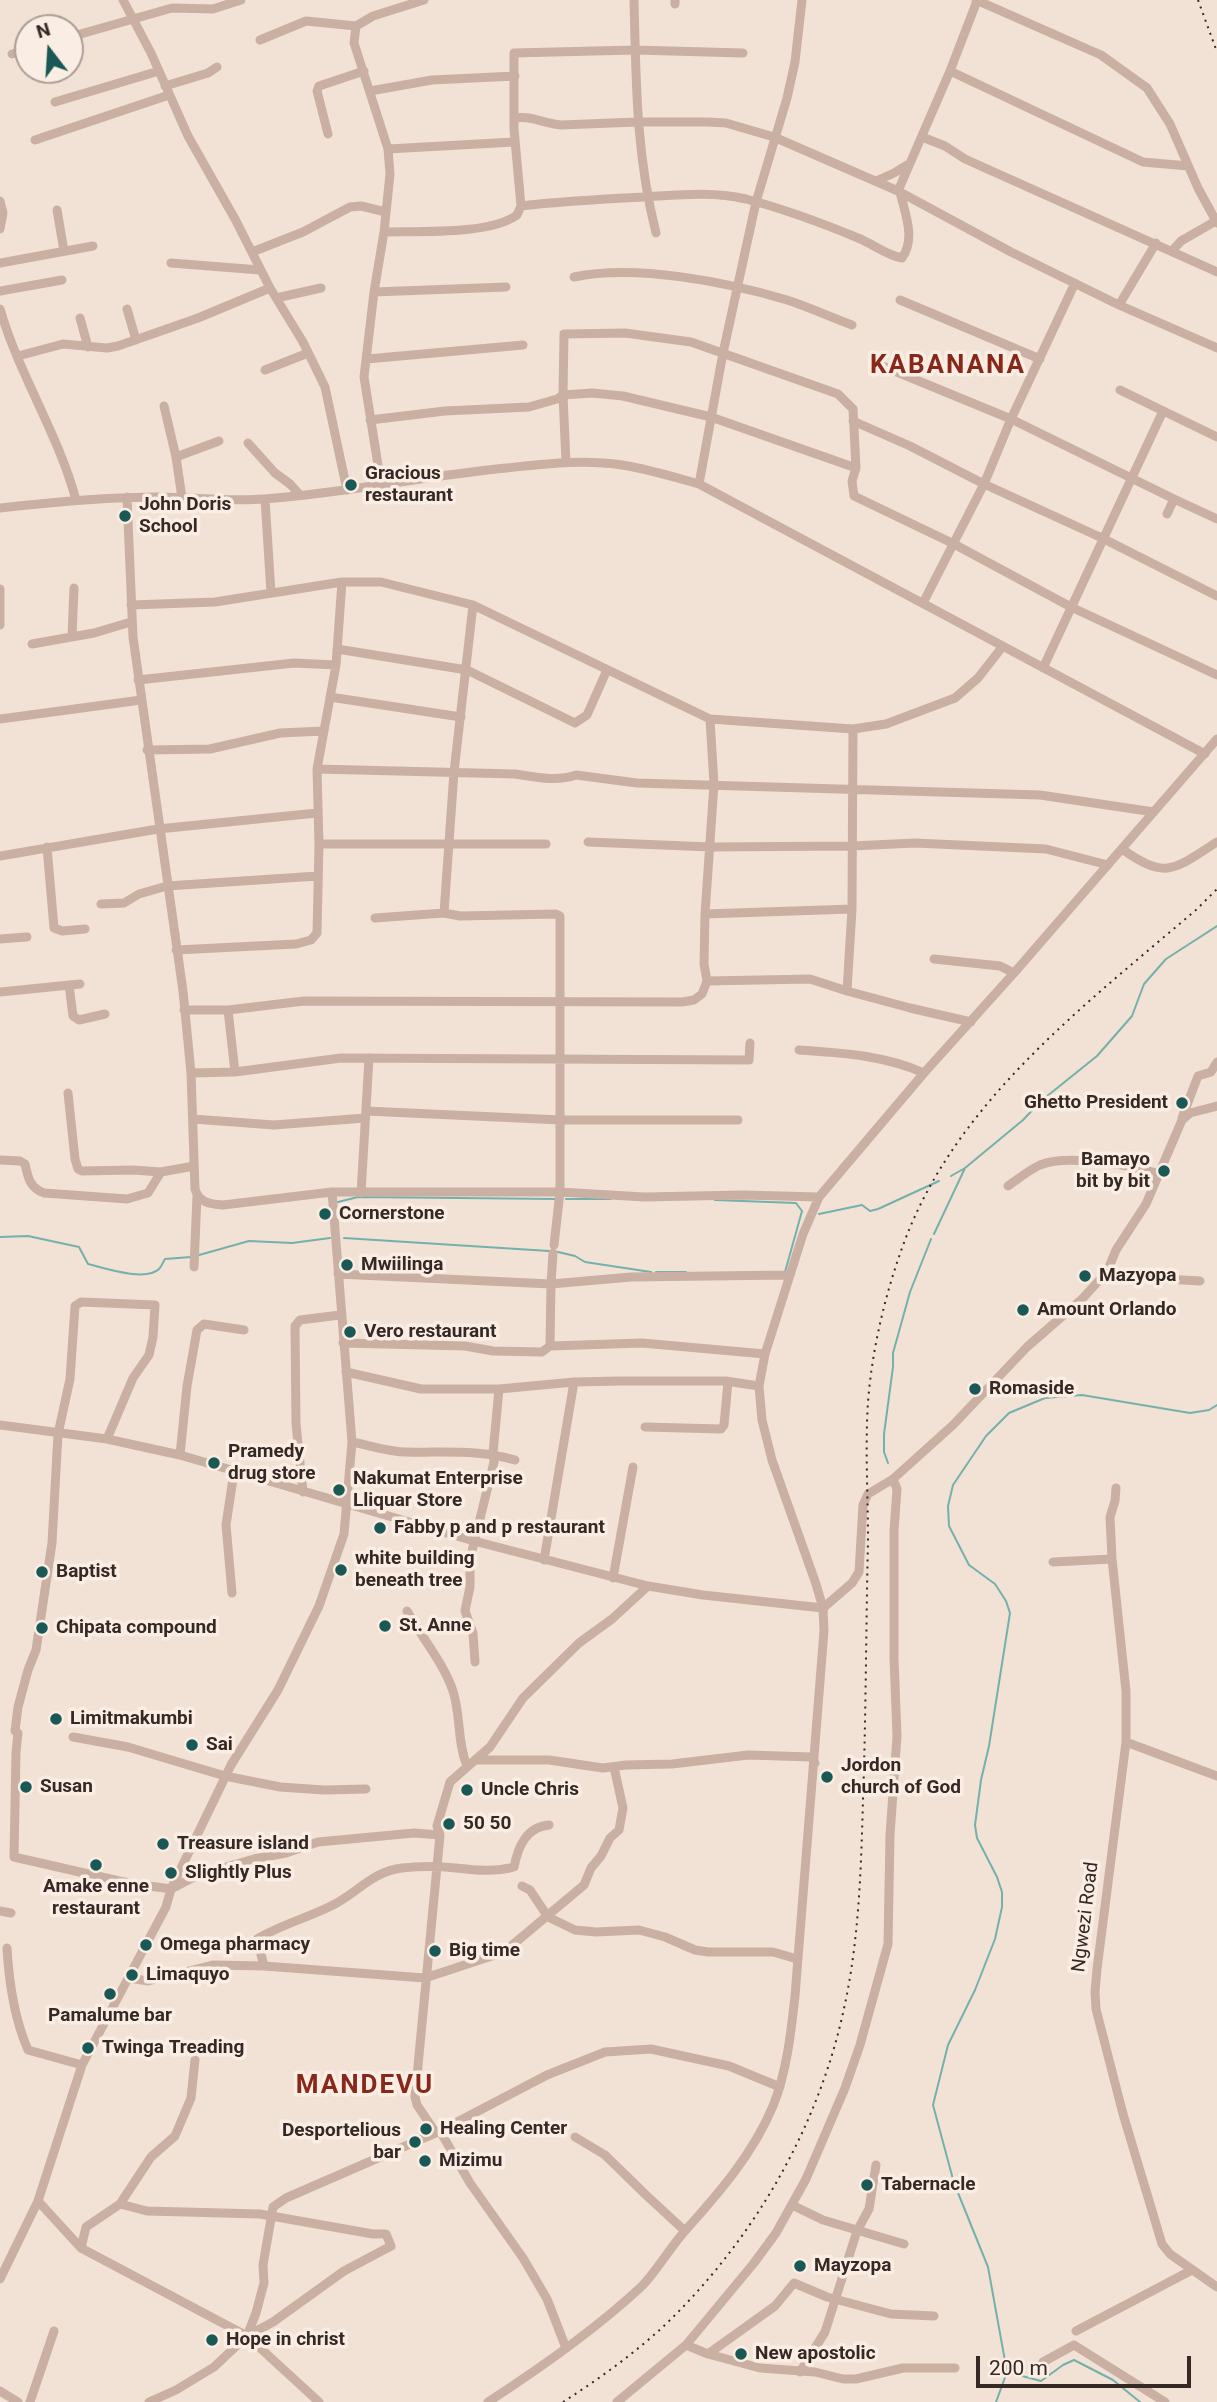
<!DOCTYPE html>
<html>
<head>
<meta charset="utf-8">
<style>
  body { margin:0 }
  #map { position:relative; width:1217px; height:2402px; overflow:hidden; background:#f2e2d6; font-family:Roboto,sans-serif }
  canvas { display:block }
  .north { position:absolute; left:14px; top:14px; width:70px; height:70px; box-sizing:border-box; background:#faede3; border:2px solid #ab9e97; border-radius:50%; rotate:343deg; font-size:19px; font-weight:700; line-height:28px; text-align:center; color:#352825 }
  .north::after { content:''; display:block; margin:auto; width:24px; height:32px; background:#195855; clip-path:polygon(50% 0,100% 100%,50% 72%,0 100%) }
  .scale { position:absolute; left:976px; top:2356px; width:215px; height:32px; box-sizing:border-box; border:4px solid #352825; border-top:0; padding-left:9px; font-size:21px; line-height:24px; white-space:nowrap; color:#352825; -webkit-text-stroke:5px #faede3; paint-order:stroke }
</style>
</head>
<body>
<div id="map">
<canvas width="1217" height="2402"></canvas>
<div class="north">N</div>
<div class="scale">200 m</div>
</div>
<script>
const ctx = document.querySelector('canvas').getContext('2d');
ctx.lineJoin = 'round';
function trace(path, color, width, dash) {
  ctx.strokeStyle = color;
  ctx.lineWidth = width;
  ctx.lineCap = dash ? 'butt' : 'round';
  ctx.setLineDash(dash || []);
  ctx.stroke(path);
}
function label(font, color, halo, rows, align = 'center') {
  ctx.font = font + ' Roboto,sans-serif';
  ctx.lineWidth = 7;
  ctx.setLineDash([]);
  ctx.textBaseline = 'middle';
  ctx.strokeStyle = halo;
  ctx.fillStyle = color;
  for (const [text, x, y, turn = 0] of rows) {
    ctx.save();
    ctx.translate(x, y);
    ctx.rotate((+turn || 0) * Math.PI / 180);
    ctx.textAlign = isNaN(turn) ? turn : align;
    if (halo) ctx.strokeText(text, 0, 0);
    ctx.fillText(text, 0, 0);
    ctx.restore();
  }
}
const stream = new Path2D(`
  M951 1176 965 1168 1023 1120 1041 1101 1097 1056 1132 1016 1144 984 1166 959 1217 926
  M566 1199H611
  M715 1200 796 1203 802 1211 785 1272
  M338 1202 358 1197 556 1199
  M819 1214 862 1205 870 1211 878 1209 939 1181
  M934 1234 965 1168
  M0 1237 28 1236 79 1247 88 1264C104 1268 146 1282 159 1269 162 1266 163 1262 165 1259L191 1257
  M344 1238 549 1251
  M558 1252 575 1256 585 1262 651 1272
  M199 1255 249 1241 292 1243 330 1238
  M656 1272H686
  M888 1463 884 1452V1434L893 1367V1353L910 1292 931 1239
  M1007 2372 1041 2381 1063 2365 1074 2360 1113 2380 1140 2402
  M996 2402 1007 2372 988 2267 954 2183 933 2105 948 2045 975 1990 995 1939 1002 1907V1892L997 1877 977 1838 975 1825 981 1780 989 1746 1010 1613 1006 1601 995 1584 969 1565 949 1526 948 1506 953 1485 986 1436 1009 1413 1045 1398 1082 1395 1190 1413 1209 1410 1217 1405`);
const minor = new Path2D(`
  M123 0 151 53 188 136 235 219 270 288 303 342 325 387 347 490
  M634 0C636 80 636 155 656 233
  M675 0V4
  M976 0 1101 55 1147 88 1170 124 1198 188 1217 223
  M70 37 172 8 213 9 241 0
  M260 40 306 21 356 26
  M12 54 28 50
  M950 71 1143 162 1188 166
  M165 86 208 73 217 67
  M370 91 432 80 515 76
  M55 102 159 71
  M514 118C532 115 544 124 561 125L637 122H708L726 123 774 137 898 191 1011 252 1119 305 1217 348
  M328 134 317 91 319 86 364 71
  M922 137 945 146 965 159 1217 272
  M35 140 169 95
  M388 149 514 142
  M876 181 894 173 907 165
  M898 191 950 71 977 1
  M0 201 3 213 0 229
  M521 206 514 129V53L635 50 743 53
  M57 210 64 251
  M384 232C419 231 490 235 517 215L521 206C562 201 603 199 644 197 678 195 712 191 746 199 784 209 822 223 858 238 873 244 886 255 902 258 916 238 905 214 900 192
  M1172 251 1181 241 1216 221
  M252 252 303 232 350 207 361 206 386 212
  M0 263 93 246
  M171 263 260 270
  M574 277C636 264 727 282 787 300 809 307 830 317 852 325
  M0 291 62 280
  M374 292 506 287
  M276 298 321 288
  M900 300 1040 359
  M1119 305 1156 243
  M0 309C19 375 58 433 76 500
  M127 309 136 340
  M80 318 88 347
  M18 356 63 344 107 348 118 346 198 318 270 288
  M367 359 523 345
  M875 363 1011 419 1174 499
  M265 370 308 353
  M1120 390 1217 437
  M164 406 176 457 182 498
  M370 420 445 411 529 407 557 399 563 395 592 393 623 396 711 417 856 468
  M853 421 910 446 984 484 1102 538 1217 596
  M248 443 275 473 290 484 300 495
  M176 457 219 441
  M566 462 563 395 564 334 625 333 691 342 838 394 853 409 856 468 852 481 854 496 952 543 1071 607 1217 675
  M381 484 364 377 374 292 384 232 390 174 388 149 354 43 356 26 373 16 424 0
  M699 484 723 353 756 202 787 98 795 62 802 0
  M127 497 133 637 183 991 191 1073 195 1189C199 1203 210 1204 223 1205L332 1192H560L554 1245
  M265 499 271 593
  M0 508C53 502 105 497 158 497 194 497 229 502 264 499 345 493 425 476 506 468 545 464 583 459 622 465 648 469 674 477 699 484L1205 754
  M1167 514 1174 499 1217 519
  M342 582 336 665 317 769 319 844H546
  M0 589V625
  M923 603 984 484 1011 419 1075 283
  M131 605 215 602 342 582H381L473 605 710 719 853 729 886 724 955 698 978 678 1003 646
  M72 637 74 588
  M32 644 94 633 131 622
  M337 649 467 670 575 723 587 715 607 670
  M1043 668 1163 411
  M138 680 294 663 336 665
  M330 697 461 717
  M0 719 141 700
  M853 729 852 909 847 991 910 1008 971 1022
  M147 750 210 749 280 733 324 731
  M317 769 515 774C535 777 556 782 576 775L637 783 1040 795 1154 812
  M588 842 711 847 852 846 915 843 1046 849 1108 865
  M47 847 54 928 62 931 85 929
  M1122 849C1167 881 1174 869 1217 842
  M0 856 158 829 317 813
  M101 904 124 903 139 894 167 886 318 876
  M444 913 460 916 556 914 560 916V1192L644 1197 743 1195 819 1197
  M705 914 852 909
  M375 918 444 913 454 772 473 605
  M0 939 27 937
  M176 950 296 944 311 940 317 933 319 844
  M934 959 1000 966 1014 973
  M707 981 810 979 847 991
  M69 985 73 1016 79 1020 105 1014
  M0 992 80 984
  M184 1010H228L304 1001 682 1002 694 1000 702 994 707 981 704 964 705 914 714 784 710 719
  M228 1010 235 1072
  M799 1050C841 1053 884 1055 924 1073
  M191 1073 235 1072 341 1058 749 1060 750 1043
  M68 1093 75 1159 78 1169 82 1171 133 1170 161 1172
  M366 1111 561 1120H738
  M1182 1118 1198 1076 1211 1072 1217 1062
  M193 1119 274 1125 365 1118
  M0 1160 20 1161 25 1164C28 1178 30 1188 44 1193L127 1199 148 1193 161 1172 194 1166
  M1008 1186C1018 1179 1029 1170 1040 1165 1067 1154 1131 1165 1159 1174
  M361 1193 369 1058
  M194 1267 197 1196
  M1107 1272 1114 1276 1200 1281
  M338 1274 551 1284 631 1277 789 1275
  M343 1343 465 1346 493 1351 542 1352 550 1346 642 1343 765 1354
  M550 1346 551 1284 553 1253
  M346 1372 421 1389H499L574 1382 620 1381H726L759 1386
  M0 1425 107 1439 180 1455 474 1541 648 1586 703 1595 823 1608 852 1583 859 1572 863 1505 868 1494 893 1479 953 1425 1027 1347 1081 1300 1107 1272 1116 1250 1146 1204 1182 1120 1190 1113 1217 1106
  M645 1427 721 1429 724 1425 728 1382
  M107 1439 133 1378 149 1355 153 1337 155 1305 81 1302 75 1306 70 1379 58 1434 52 1543 36 1650 28 1670 18 1707 15 1731 18 1733 16 1752 14 1857 128 1883 171 1889 198 1875 254 1859 286 1853 318 1842 414 1833 440 1835
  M352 1442C369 1445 388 1452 406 1452 444 1453 479 1449 515 1460
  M180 1455 187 1386 197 1330 204 1324 244 1330
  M1116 1488 1115 1501 1110 1517 1112 1559 1126 1691V1742L1097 1969 1095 1992 1096 2009 1123 2114 1162 2244 1170 2254 1217 2287
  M303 1492 296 1424 295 1326 300 1320 340 1315
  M544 1560 574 1382
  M1053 1562 1112 1559
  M613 1578 633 1467
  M232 1593 226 1525 234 1472
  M407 1611C422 1638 443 1662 453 1691 461 1716 457 1742 467 1766
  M475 1662 473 1633 465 1611 470 1587V1559L494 1462 493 1453 499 1389
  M73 1737 128 1747 225 1776 280 1787 324 1790 366 1789
  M1126 1742 1217 1776
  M475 1760H549L603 1768 626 1765 672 1764 748 1755 811 1757 815 1763
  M522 1886 530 1890 548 1917 575 1930 596 1932 639 1930 665 1937 695 1950 708 1952H773L797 1959
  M0 1911 11 1913
  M7 1948C9 1983 14 2018 28 2050L82 2065
  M264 1966 257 1939C280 1925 307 1918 331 1906 356 1894 373 1871 402 1868 420 1866 438 1866 456 1868 475 1870 492 1872 510 1868L514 1867C518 1847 526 1827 549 1825
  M129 1978 148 1981 213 1965 264 1966 425 1978 504 1952 584 1885 591 1868 601 1856 610 1838 619 1830 623 1808 614 1767
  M440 2131 470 2183 523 2258 547 2299 566 2348
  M436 2133 417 2105 415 2097 440 1835 437 1826 450 1782 490 1747 523 1698 579 1643 612 1619 648 1586
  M575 2137 605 2155 646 2195 685 2231
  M38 2201 81 2248 247 2336 319 2402
  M120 2204 147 2211 260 2214 373 2234H386L391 2246 344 2271 273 2322 247 2336 214 2367 176 2390 149 2402
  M792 2205 823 2220 904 2244
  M81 2248 86 2227 120 2204 151 2157 175 2136 191 2098 195 2060
  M0 2279 38 2201 82 2065 166 1907 171 1889 231 1765 278 1690 319 1606 344 1534 352 1442 332 1192
  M1076 2331 1192 2270
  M247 2336 256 2313 264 2283 263 2265 273 2207 286 2198 440 2131 547 2075 605 2052 651 2049 729 2066 780 2087
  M686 2345 708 2354 760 2368 815 2372 843 2379H856L903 2368H955
  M708 2354 775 2306 794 2283 827 2297 891 2314 934 2316
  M1043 2362 1074 2345 1165 2402
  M800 2372 825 2332 857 2231 869 2209 876 2165
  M0 2391 18 2402
  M30 2402 54 2331
  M488 2402C542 2367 595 2330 642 2286 656 2272 670 2248 684 2232 719 2193 753 2154 773 2106 787 2071 791 2032 795 1996L824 1631 823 1608 816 1584 772 1460 762 1420 759 1386 765 1354 803 1234 819 1197 924 1073 1014 973 1217 739
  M617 2402 686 2345 754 2263 776 2233 806 2179 845 2088 860 2045 888 1944 890 1835 897 1736 894 1658V1531L897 1489 893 1479`);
const rail = new Path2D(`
  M1198 0 1217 52
  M563 2402C599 2379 635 2353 666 2324 752 2241 817 2130 843 2013 859 1943 861 1871 863 1799 866 1713 866 1626 868 1540 868 1494 865 1448 868 1402 872 1351 884 1299 901 1251 952 1104 1084 1006 1197 909L1217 889`);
const markers = [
  [351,485,7,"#195855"],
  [125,516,7,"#195855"],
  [1182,1103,7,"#195855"],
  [1164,1171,7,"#195855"],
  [325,1214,7,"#195855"],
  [347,1265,7,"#195855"],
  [1085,1276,7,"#195855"],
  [1023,1310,7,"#195855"],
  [350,1332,7,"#195855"],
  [975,1389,7,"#195855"],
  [214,1463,7,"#195855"],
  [339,1490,7,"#195855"],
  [380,1528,7,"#195855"],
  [341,1570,7,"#195855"],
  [42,1572,7,"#195855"],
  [385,1626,7,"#195855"],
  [42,1628,7,"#195855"],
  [56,1719,7,"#195855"],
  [192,1745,7,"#195855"],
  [827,1777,7,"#195855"],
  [26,1787,7,"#195855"],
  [467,1790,7,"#195855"],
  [449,1824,7,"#195855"],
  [163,1844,7,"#195855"],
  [96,1865,7,"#195855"],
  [171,1873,7,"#195855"],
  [146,1945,7,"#195855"],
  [435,1951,7,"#195855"],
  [132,1975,7,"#195855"],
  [110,1994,7,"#195855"],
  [88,2048,7,"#195855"],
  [426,2129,7,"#195855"],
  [415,2142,7,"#195855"],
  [425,2161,7,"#195855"],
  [867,2185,7,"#195855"],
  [800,2266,7,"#195855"],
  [212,2340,7,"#195855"],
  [741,2354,7,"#195855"]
];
const poiNames = [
  ["Gracious",365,474],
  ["restaurant",365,496],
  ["John Doris",139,505],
  ["School",139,527],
  ["Ghetto President",1168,1103,"right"],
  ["Bamayo",1150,1160,"right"],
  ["bit by bit",1150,1182,"right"],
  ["Cornerstone",339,1214],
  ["Mwiilinga",361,1265],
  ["Mazyopa",1099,1276],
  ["Amount Orlando",1037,1310],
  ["Vero restaurant",364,1332],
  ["Romaside",989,1389],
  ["Pramedy",228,1452],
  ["drug store",228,1474],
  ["Nakumat Enterprise",353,1479],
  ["Lliquar Store",353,1501],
  ["Fabby p and p restaurant",394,1528],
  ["white building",355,1559],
  ["beneath tree",355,1581],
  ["Baptist",56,1572],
  ["St. Anne",399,1626],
  ["Chipata compound",56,1628],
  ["Limitmakumbi",70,1719],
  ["Sai",206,1745],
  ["Jordon",841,1766],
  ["church of God",841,1788],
  ["Susan",40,1787],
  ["Uncle Chris",481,1790],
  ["50 50",463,1824],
  ["Treasure island",177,1844],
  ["Slightly Plus",185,1873],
  ["Amake enne",96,1887,"center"],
  ["restaurant",96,1909,"center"],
  ["Omega pharmacy",160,1945],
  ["Big time",449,1951],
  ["Limaquyo",146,1975],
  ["Pamalume bar",110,2016,"center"],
  ["Twinga Treading",102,2048],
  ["Healing Center",440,2129],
  ["Desportelious",401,2131,"right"],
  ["bar",401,2153,"right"],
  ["Mizimu",439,2161],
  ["Tabernacle",881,2185],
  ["Mayzopa",814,2266],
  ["Hope in christ",226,2340],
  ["New apostolic",755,2354]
];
const streetNames = [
  ["Ngwezi Road",1086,1917,-83]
];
const districtNames = [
  ["KABANANA",948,366],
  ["MANDEVU",365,2086]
];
trace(stream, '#74b0ac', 2);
trace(minor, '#cab0a2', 9);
trace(rail, '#352825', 2, [2, 5]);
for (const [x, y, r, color] of markers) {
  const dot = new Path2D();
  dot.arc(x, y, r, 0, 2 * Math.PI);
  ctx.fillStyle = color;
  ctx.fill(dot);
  trace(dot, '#faede3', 2.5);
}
label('bold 19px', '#352825', '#faede3', poiNames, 'left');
label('19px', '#352825', '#faede3', streetNames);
ctx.letterSpacing = '2px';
label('bold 26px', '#87281a', '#faede3', districtNames);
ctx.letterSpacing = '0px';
</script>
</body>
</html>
